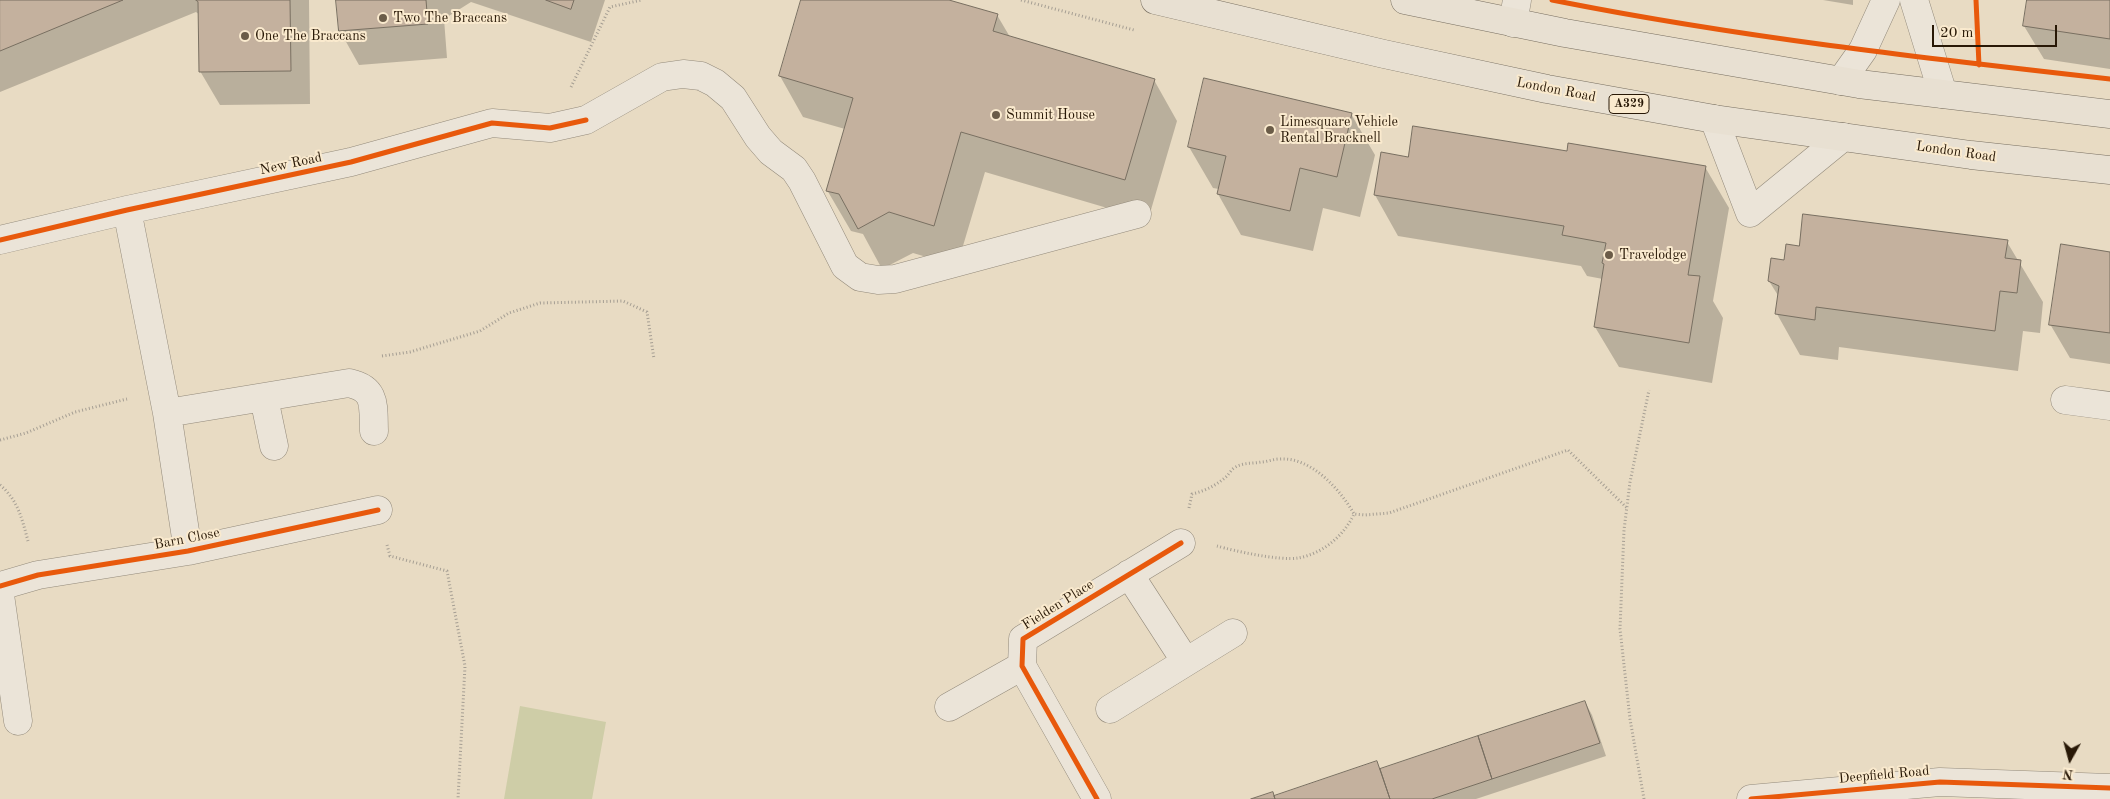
<!DOCTYPE html>
<html>
<head>
<meta charset="utf-8">
<style>
  body { margin:0 }
  #map { position:relative; width:2110px; height:799px; overflow:hidden; background:#e8dbc3; font-family:"Old Standard TT",serif }
  canvas { display:block }
  .north { position:absolute; left:2045px; top:734px; width:50px; height:50px; -webkit-text-stroke:4px #faeace; paint-order:stroke; rotate:187deg; font-size:14px; font-weight:700; line-height:20px; text-align:center; color:#281806 }
  .north::after { content:''; display:block; margin:auto; width:18px; height:22px; background:#281806; clip-path:polygon(50% 0,100% 100%,50% 72%,0 100%) }
  .scale { position:absolute; left:1932px; top:25px; width:125px; height:22px; box-sizing:border-box; border:2px solid #281806; border-top:0; padding-left:6px; font-size:15px; line-height:18px; white-space:nowrap; color:#281806; -webkit-text-stroke:4px #faeace; paint-order:stroke }
</style>
</head>
<body>
<div id="map">
<canvas width="2110" height="799"></canvas>
<div class="north">N</div>
<div class="scale">20 m</div>
</div>
<script>
const ctx = document.querySelector('canvas').getContext('2d');
ctx.lineJoin = 'round';
function paint(path, color) {
  ctx.fillStyle = color;
  ctx.fill(path, 'evenodd');
}
function trace(path, color, width, dash) {
  ctx.strokeStyle = color;
  ctx.lineWidth = width;
  ctx.lineCap = dash ? 'butt' : 'round';
  ctx.setLineDash(dash || []);
  ctx.stroke(path);
}
function label(font, color, halo, rows, align = 'center') {
  ctx.font = font + ' "Old Standard TT",serif';
  ctx.lineWidth = 4;
  ctx.setLineDash([]);
  ctx.textBaseline = 'middle';
  ctx.strokeStyle = halo;
  ctx.fillStyle = color;
  for (const [text, x, y, turn = 0] of rows) {
    ctx.save();
    ctx.translate(x, y);
    ctx.rotate((+turn || 0) * Math.PI / 180);
    ctx.textAlign = isNaN(turn) ? turn : align;
    if (halo) ctx.strokeText(text, 0, 0);
    ctx.fillText(text, 0, 0);
    ctx.restore();
  }
}
const green = new Path2D(`
  M520 706 606 722 592 799H504Z`);
const shadow = new Path2D(`
  M0 0H309L310 104 220 105 200 71V15L196 12 0 92Z
  M337 0H605L591 42 471 2 444 19 447 58 359 65 340 31Z
  M803 0H945L997 15 1010 37 1154 80 1177 121 1148 220 985 172 957 266 913 253 882 269 863 234 851 231 827 190 845 129 803 117 780 76Z
  M1823 0H1853V5Z
  M2028 0H2110V69L2044 59 2024 26Z
  M1351 114 1375 155 1360 217 1323 208 1313 251 1241 235 1218 194 1219 189 1213 188 1189 147Z
  M1568 153 1705 167 1729 208 1713 301 1723 318 1712 383 1619 367 1595 327 1603 279 1587 276 1581 266 1398 236 1375 195 1382 154 1409 158Z
  M2007 242 2043 302 2040 333 2023 331 2018 371 1839 347 1838 360 1800 355 1777 314 1779 297 1769 281 1800 247Z
  M2110 253V364L2070 358 2050 324Z
  M1585 702 1592 715 1606 756 1476 799H1255L1274 797 1376 763 1381 770Z`);
const building = new Path2D(`
  M0 0H123L0 51Z
  M196 0H290L291 71 199 72 198 2Z
  M336 0H426L428 24 339 31Z
  M546 0H574L571 9Z
  M801 0H949L998 14 993 31 1155 79 1125 180 961 132 934 226 889 212 858 229 839 194 826 191 853 98 779 76Z
  M2027 0H2110V39L2023 26Z
  M1204 78 1352 113 1337 177 1300 168 1290 211 1217 194 1226 156 1188 147Z
  M1413 126 1567 151 1568 143 1706 166 1688 275 1700 276 1689 343 1594 327 1604 264 1602 263 1606 243 1562 235 1564 226 1374 195 1381 152 1408 157Z
  M1803 214 2008 240 2005 258 2021 260 2017 293 2000 291 1995 331 1816 307 1815 320 1775 314 1779 286 1768 281 1771 258 1784 260 1786 244 1799 246Z
  M2061 244 2110 252V333L2049 325Z
  M1585 701 1600 743 1492 779 1478 736Z
  M1478 736 1492 779 1432 799H1390L1380 769Z
  M1377 761 1390 799H1275L1274 796Z
  M1273 792 1275 799H1251Z`);
const path = new Path2D(`
  M1021 0 1134 30
  M571 87 610 7 642 0
  M382 356 410 352 480 331 509 313 540 303 623 301 647 312 654 359
  M0 440 26 433 75 412 127 399
  M0 485C18 500 22 519 28 541
  M1189 508 1192 494C1205 491 1217 485 1227 476 1229 474 1231 470 1234 468 1243 462 1252 464 1261 462 1267 462 1273 459 1280 459 1311 457 1340 489 1354 514
  M387 545 390 556 447 571 465 666 458 799
  M1217 546C1234 551 1280 561 1298 558 1322 554 1344 536 1354 514L1365 515 1389 513 1568 450 1627 508
  M1644 799 1630 719 1620 629 1624 530 1630 482 1649 390`);
const minor = new Path2D(`
  M1914 0 1943 94
  M1513 23 1517 0
  M1841 81 1863 50 1886 0
  M1714 119 1750 213 1843 137
  M127 210 167 413 188 551
  M0 240 127 210 351 162 492 123 550 128 586 120 662 77 683 74 701 76 715 83 733 98 758 137 771 152 794 169 802 181 845 266 860 277 878 280 895 279 1137 214
  M264 398 274 446
  M2065 400 2110 406
  M167 413 349 383C377 389 373 406 374 431
  M0 586 38 575 188 551 378 510
  M0 595 18 721
  M1186 662 1233 633
  M949 707 1022 666
  M1110 709 1186 662 1129 574
  M1097 799 1022 666 1023 639 1181 543
  M1751 799 1940 782 2110 788`);
const major = new Path2D(`
  M1155 0 1384 54 1547 89 1714 119 1971 155 2110 170
  M1405 0 1565 33 1859 84 2110 114`);
const cycleway = new Path2D(`
  M1552 0C1737 37 1923 58 2110 79
  M1976 0 1979 65
  M0 240 127 210 351 162 492 123 550 128 586 120
  M0 586 38 575 188 551 378 510
  M1097 799 1022 666 1023 639 1181 543
  M1751 799 1940 782 2110 788`);
const markers = [
  [383,18,5,"#6b5c48"],
  [245,36,5,"#6b5c48"],
  [996,115,5,"#6b5c48"],
  [1270,130,5,"#6b5c48"],
  [1609,255,5,"#6b5c48"]
];
const shields = [
  [1629,104,40]
];
const shieldNames = [
  ["A329",1629,104]
];
const poiNames = [
  ["Two The Braccans",393,18],
  ["One The Braccans",255,36],
  ["Summit House",1006,115],
  ["Limesquare Vehicle",1280,122],
  ["Rental Bracknell",1280,138],
  ["Travelodge",1619,255]
];
const streetNames = [
  ["London Road",1556,90,11],
  ["London Road",1956,152,8],
  ["New Road",291,164,-12],
  ["Barn Close",187,539,-11],
  ["Fielden Place",1058,605,-32],
  ["Deepfield Road",1884,775,-5]
];
paint(green, '#cecda7');
paint(shadow, '#0003');
paint(building, '#c4b19e');
trace(building, '#786f61', 1);
trace(minor, '#938a7b', 29);
trace(major, '#786f61', 29);
trace(path, '#a59e93', 3, [1, 2.5]);
trace(minor, '#ebe4d8', 28);
trace(major, '#e8e0d2', 28);
trace(cycleway, '#e8590c', 5);
for (const [x, y, r, color] of markers) {
  const dot = new Path2D();
  dot.arc(x, y, r, 0, 2 * Math.PI);
  ctx.fillStyle = color;
  ctx.fill(dot);
  trace(dot, '#faeace', 2);
}
for (const [x, y, w] of shields) {
  const box = new Path2D();
  box.roundRect(x - w / 2, y - 9.5, w, 19, 4);
  ctx.fillStyle = '#faeace';
  ctx.fill(box);
  trace(box, '#281806', 1);
}
label('bold 12px', '#281806', null, shieldNames);
label('14px', '#281806', '#faeace', poiNames, 'left');
label('14px', '#281806', '#faeace', streetNames);
</script>
</body>
</html>
